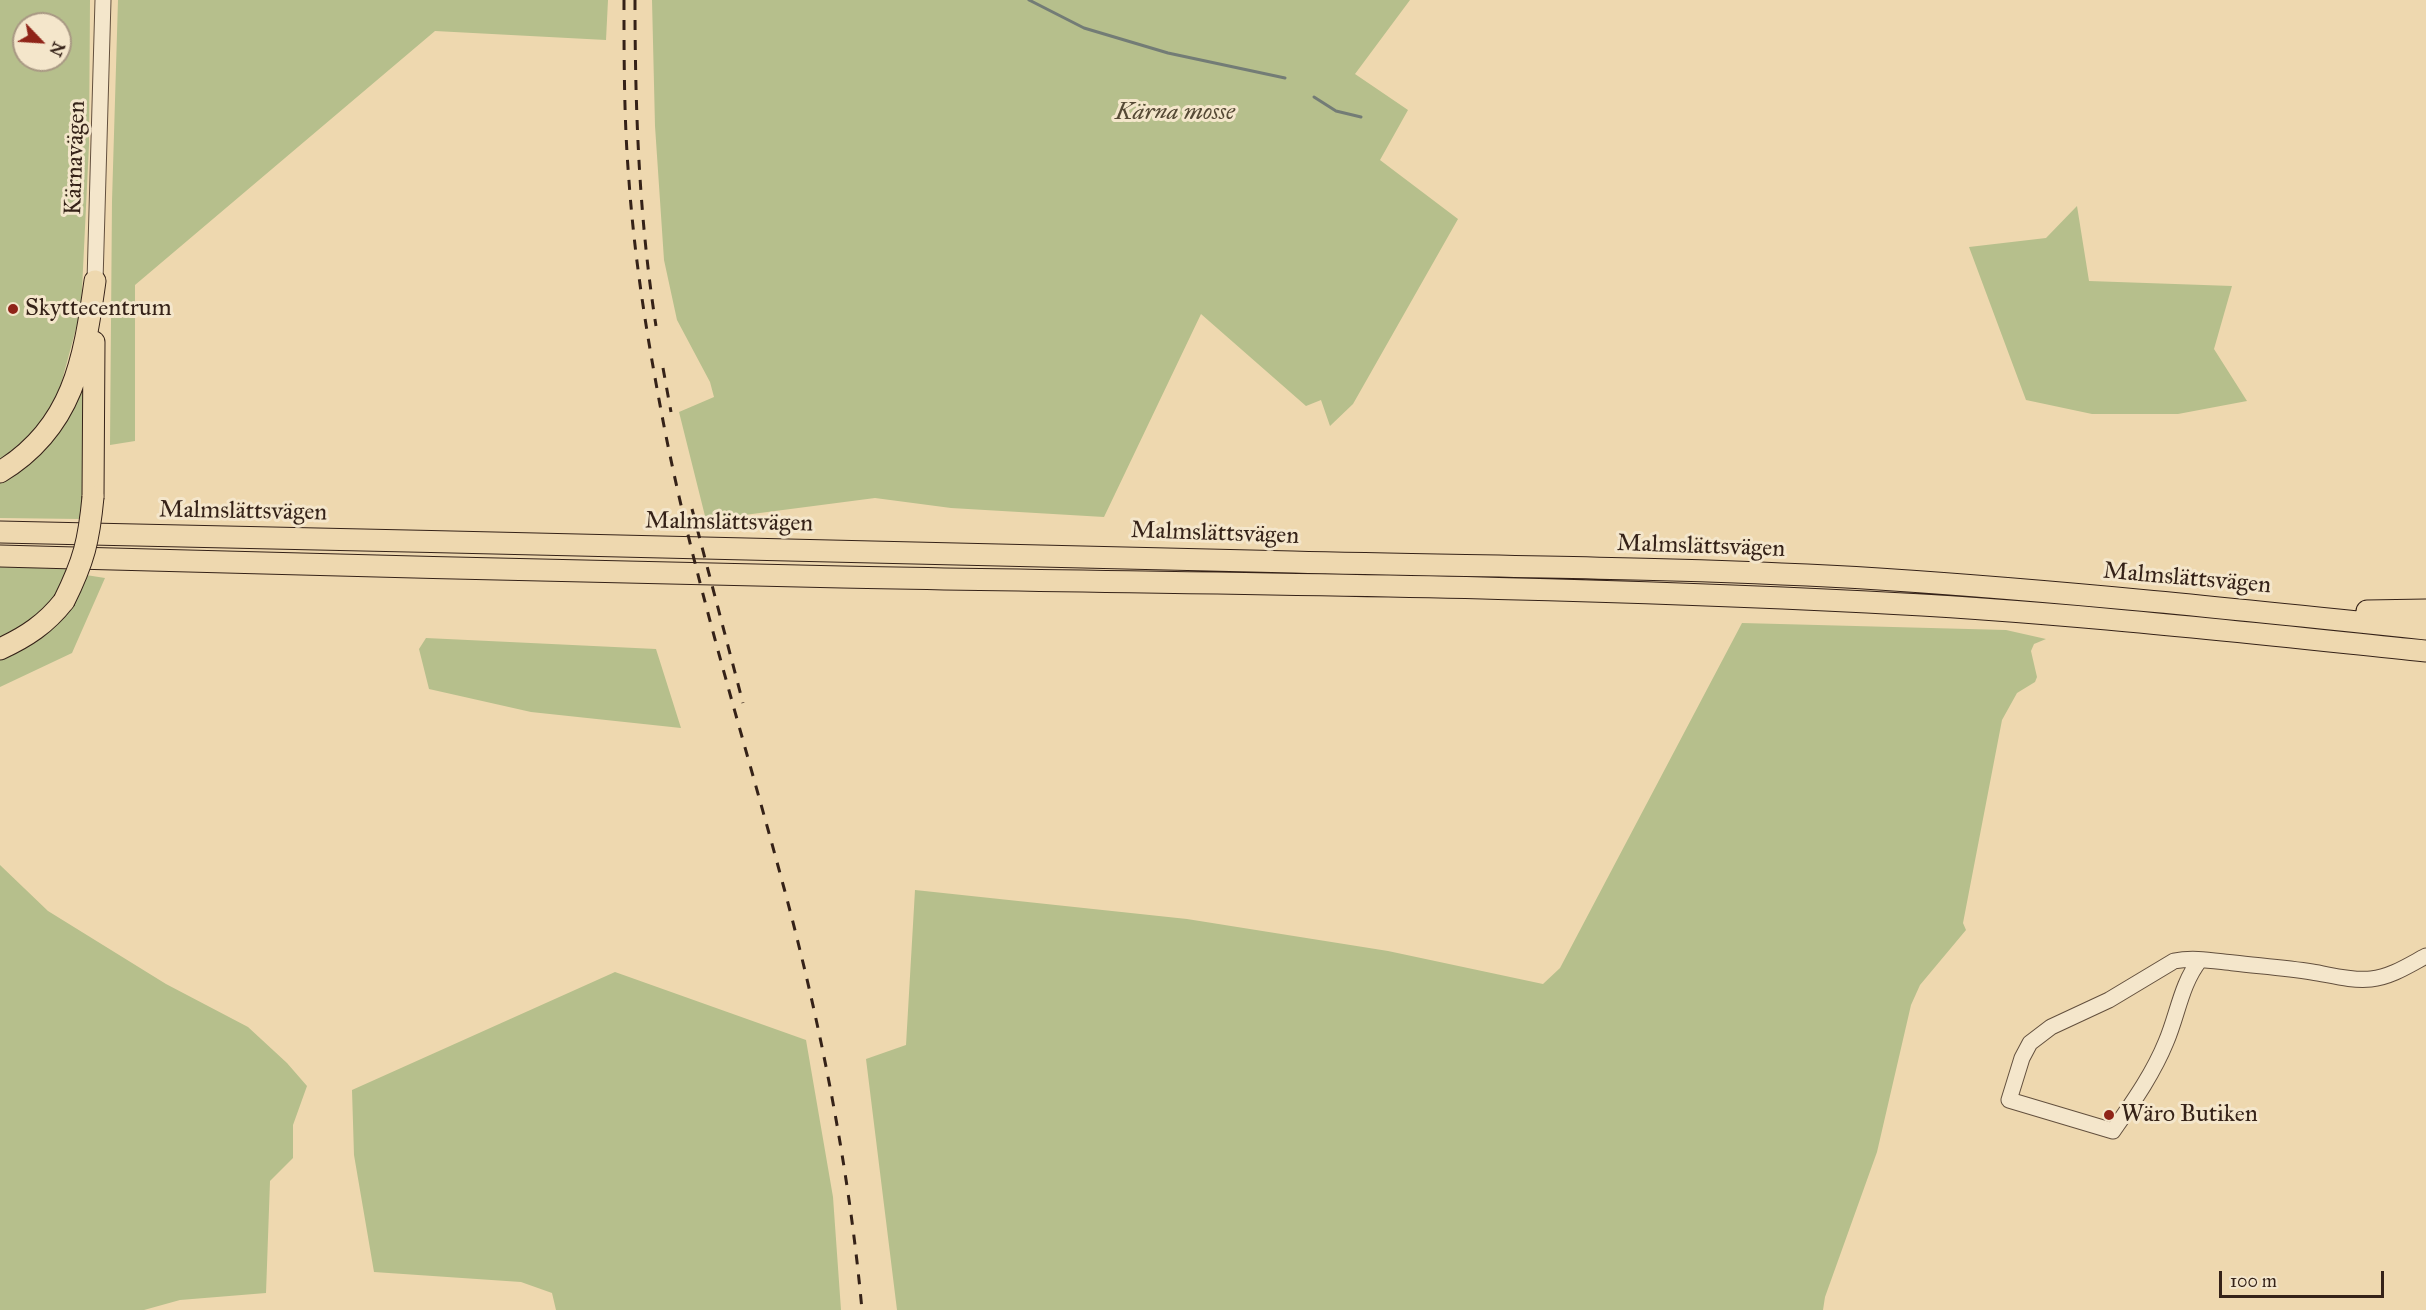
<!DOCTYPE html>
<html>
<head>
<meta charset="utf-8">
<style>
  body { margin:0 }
  #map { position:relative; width:2426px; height:1310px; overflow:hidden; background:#eed8af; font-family:"IM FELL Great Primer",serif }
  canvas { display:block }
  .north { position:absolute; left:12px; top:12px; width:60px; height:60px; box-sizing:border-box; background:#f4e6cb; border:2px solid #a89883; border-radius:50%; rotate:115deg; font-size:16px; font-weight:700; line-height:24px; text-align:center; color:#352218 }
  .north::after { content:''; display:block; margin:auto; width:21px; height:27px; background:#8f2418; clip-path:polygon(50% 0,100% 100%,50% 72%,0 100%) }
  .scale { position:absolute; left:2219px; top:1271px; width:165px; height:27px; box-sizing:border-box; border:3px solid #352218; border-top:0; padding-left:8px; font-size:18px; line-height:21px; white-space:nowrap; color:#352218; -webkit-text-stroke:4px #f4e6cb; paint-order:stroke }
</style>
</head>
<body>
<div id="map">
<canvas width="2426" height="1310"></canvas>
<div class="north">N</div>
<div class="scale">100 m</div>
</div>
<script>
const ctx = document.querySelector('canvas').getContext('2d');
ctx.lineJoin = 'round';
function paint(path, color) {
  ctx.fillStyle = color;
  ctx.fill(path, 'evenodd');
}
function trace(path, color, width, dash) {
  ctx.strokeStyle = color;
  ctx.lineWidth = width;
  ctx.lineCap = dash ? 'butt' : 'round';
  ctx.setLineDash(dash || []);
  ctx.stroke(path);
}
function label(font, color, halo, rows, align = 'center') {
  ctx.font = font + ' "IM FELL Great Primer",serif';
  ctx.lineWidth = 6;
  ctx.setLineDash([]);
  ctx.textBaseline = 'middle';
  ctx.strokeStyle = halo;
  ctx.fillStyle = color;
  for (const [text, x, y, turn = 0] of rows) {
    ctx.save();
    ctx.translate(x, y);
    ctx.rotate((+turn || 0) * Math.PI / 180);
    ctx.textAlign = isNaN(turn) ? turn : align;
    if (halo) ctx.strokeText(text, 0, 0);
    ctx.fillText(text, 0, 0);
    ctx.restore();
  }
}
const green = new Path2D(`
  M0 0H90L89 145 81 310 60 388 37 432 0 462ZM24 24H60V60H24Z
  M118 0H608L606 40 435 31 135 285V441L110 445 112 201Z
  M652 0H1410L1355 74 1408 110 1380 160 1458 219 1353 404 1330 426 1321 400 1306 406 1201 314 1104 517 951 508 875 498 706 520 679 412 714 397 710 382 677 320 664 260 655 126Z
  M2077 206 2089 281 2232 286 2214 349 2247 401 2178 414H2092L2026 400 1969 247 2046 238Z
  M86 375 83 505 80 519 0 518V483C54 454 63 429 86 375Z
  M0 567 71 569 45 613 0 639Z
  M86 575 105 578 72 653 0 687V658Z
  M1742 623 2006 630 2046 639 2034 644 2031 651 2037 677 2035 682 2017 693 2002 720 1963 923 1966 930 1920 985 1911 1005 1877 1152 1825 1297 1823 1310H897L866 1059 906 1045 915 890 1187 919 1388 951 1543 984 1560 968Z
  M426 638 656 649 681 728 531 712 429 689 419 649Z
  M0 865 48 911 166 984 248 1027 287 1063 307 1086 293 1125V1158L270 1181 266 1293 180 1300 144 1310H0Z
  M615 972 806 1040 833 1197 841 1310H556L552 1293 521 1282 374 1272 354 1155 352 1090Z`);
const stream = new Path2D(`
  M1029 0 1084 28 1168 53 1285 78
  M1314 97 1336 111 1361 117`);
const minor = new Path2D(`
  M95 281 103 0
  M2200 960C2181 984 2178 1014 2166 1042 2153 1074 2133 1102 2113 1131L2009 1100 2022 1058 2030 1043 2051 1027 2109 1000 2174 961C2194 957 2214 961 2234 963 2260 966 2286 968 2312 972 2331 975 2351 981 2371 979 2391 977 2409 965 2426 956`);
const highway = new Path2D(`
  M0 472C73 428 84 360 95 281
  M93 497 94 342
  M0 532C431 542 862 550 1293 562 1488 567 1684 567 1879 579 2062 591 2244 610 2426 629
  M0 556C281 563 561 572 842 577 1183 584 1526 584 1867 602 2054 611 2240 632 2426 651
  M2367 611 2426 610
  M0 649C26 637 46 624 64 601`);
const rail = new Path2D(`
  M624 0C624 60 624 121 629 181 634 252 645 324 658 394 688 561 740 724 784 888 821 1026 849 1168 862 1310
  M635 0C635 109 639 218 656 326
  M663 368 671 412
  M692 509 743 703`);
const highwayBridge = new Path2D(`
  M64 601C84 561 89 540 93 497`);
const markers = [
  [13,309,6,"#8f2418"],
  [2109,1115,6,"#8f2418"]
];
const parkNames = [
  ["Kärna mosse",1175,113]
];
const streetNames = [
  ["Kärnavägen",76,158,-88],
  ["Malmslättsvägen",243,512,1],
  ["Malmslättsvägen",729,523,1],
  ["Malmslättsvägen",1215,534,2],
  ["Malmslättsvägen",1701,547,2],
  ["Malmslättsvägen",2187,579,5]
];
const poiNames = [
  ["Skyttecentrum",25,309],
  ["Wäro Butiken",2121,1115]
];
paint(green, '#b6bf8c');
trace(stream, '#737c76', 3);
trace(minor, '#63503e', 17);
trace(highway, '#352218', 23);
trace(minor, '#f4e6cb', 15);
trace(highway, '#eed8af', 21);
trace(rail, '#352218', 3, [10, 10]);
trace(highwayBridge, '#352218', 23, []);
trace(highwayBridge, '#eed8af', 21);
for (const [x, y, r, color] of markers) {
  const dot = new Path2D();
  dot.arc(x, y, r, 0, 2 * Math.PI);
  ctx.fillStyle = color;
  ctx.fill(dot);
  trace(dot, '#f4e6cb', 2);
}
label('italic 24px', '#554935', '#f4e6cb', parkNames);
label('24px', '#352218', '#f4e6cb', streetNames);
label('24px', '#352218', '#f4e6cb', poiNames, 'left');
</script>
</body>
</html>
